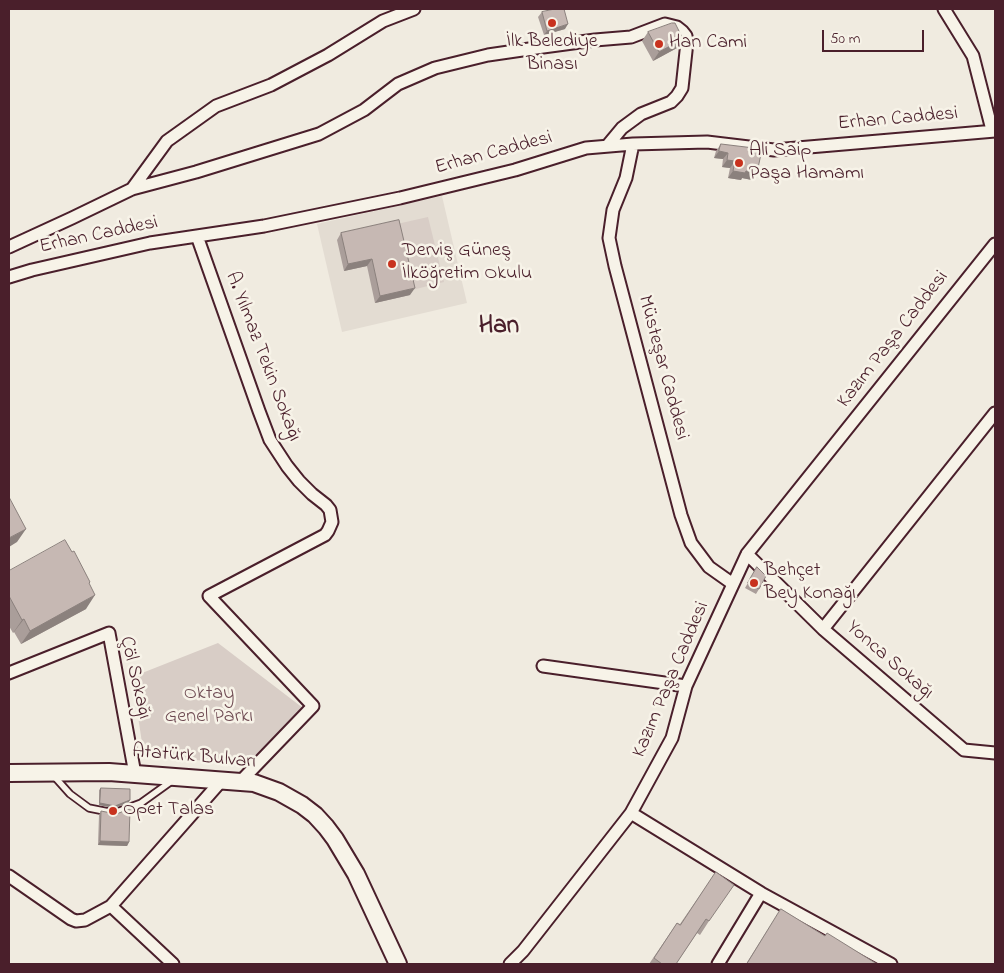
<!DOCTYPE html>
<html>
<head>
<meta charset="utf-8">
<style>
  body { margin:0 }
  #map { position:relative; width:1004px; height:973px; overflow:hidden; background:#f0ebe0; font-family:"Indie Flower",sans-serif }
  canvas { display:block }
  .frame { position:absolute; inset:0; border:10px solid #4a1f2b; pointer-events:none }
  .scale { position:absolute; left:822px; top:30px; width:102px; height:22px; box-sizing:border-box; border:2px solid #4a1f2b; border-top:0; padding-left:6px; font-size:15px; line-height:18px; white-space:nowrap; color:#4a1f2b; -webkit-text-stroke:4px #f7f3e8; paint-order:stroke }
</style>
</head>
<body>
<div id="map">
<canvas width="1004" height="973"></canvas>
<div class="frame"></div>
<div class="scale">50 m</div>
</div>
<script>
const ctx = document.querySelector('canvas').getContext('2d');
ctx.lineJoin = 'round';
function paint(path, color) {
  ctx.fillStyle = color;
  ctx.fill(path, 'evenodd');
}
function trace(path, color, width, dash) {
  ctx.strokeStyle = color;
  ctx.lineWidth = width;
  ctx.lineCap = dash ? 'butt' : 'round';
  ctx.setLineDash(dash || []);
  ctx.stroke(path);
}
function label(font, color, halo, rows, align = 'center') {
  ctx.font = font + ' "Indie Flower",sans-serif';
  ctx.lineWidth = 5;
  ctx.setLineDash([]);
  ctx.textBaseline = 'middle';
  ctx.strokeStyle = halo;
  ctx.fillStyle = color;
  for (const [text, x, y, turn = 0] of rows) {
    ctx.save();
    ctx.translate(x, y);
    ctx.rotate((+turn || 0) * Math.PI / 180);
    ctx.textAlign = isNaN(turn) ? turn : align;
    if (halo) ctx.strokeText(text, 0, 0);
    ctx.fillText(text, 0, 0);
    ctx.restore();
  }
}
const built = new Path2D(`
  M442 196 467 303 342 332 317 224Z`);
const green = new Path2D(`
  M428 217 444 282 412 290 397 224Z
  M218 643 303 708 246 764 144 756 132 677Z`);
const lane = new Path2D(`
  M53 775 70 794 89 808 114 813 141 803 173 780`);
const street = new Path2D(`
  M944 9 973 56 992 130
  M633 144 626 178 613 210 609 238 615 266 681 515 691 543 709 567 733 584
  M132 189 167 141 216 106 271 85 328 55 383 21 414 9
  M197 236 259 411 270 440 287 466 299 481 312 494 326 505 330 510 332 522 328 531 325 535 209 596 313 706 240 782
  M9 247 72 218 132 189 196 172 319 134 364 110 398 84 435 68 488 55 543 47 595 40 631 37 665 24 677 27 682 31 686 36 687 42 682 88 677 96 671 102 641 114 622 128 607 146
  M9 277 32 270 150 243 264 226 400 198 515 170 586 148 633 144 707 142 774 150 995 131
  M747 554 823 629 964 750 995 753
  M823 629 995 413
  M543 666 686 686
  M9 673 109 633 135 774
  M631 813 761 893
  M9 876 71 919 76 921 85 920 111 906 222 780
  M111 906 173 964
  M510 964 523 951 631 813 672 738 686 686 747 554 995 244
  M718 964 761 893 891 964`);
const secondary = new Path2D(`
  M9 773 109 772 254 783 279 792 302 805 315 815 326 827 335 839 356 874 398 964`);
const wall = new Path2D(`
  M542 12 565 29 544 35 538 17Z
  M648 32 677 48 653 61 642 41Z
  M721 144 757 173 752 180 742 178 741 180 728 178 730 168 722 167 723 159 714 158 716 151Z
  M399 220 410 295 375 303 367 266 344 271 337 240 341 233Z
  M757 567 759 589 756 594 745 588Z
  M9 571 89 584 86 609 21 644 14 632 13 633 9 626Z
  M101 788 130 800 128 803 114 808 99 805V790Z
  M101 811 129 842 127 846 98 845 99 815Z
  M716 872 709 921 700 935 697 933 676 964H649L677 923 680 924Z
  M781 909 825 936 877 964H746L772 923Z`);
const shadedWall = new Path2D(`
  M568 24 565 29 544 35 547 31Z
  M683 39 677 48 653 61 659 52Z
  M719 151 728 153 723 159 714 158Z
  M727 160 735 161 730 168 722 167Z
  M733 171H746L757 173 752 180 742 178 741 180 728 178Z
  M372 259 367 266 344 271 348 264Z
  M415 288 410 295 375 303 380 296Z
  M26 529 17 542 9 547V538Z
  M95 595 86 609 21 644 30 631Z
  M24 619 14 632 13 633 22 620Z
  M130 800 128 803 114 808 99 805 100 803Z
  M100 841 129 842 127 846 98 845Z`);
const building = new Path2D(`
  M555 9H564L568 24 547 31 542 12Z
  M672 23H675L683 39 659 52 648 32Z
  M721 144 762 149 757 173 746 171 745 173 733 171 735 161 727 160 728 153 719 151Z
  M399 220 415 288 380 296 372 259 348 264 341 233Z
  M9 497 26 529 9 538Z
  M65 540 72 552 74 551 90 582 89 583 95 595 30 631 24 619 22 620 9 596V571Z
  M757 567 766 576 759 589 748 583Z
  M101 788 130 789V800L115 806 100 803Z
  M130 809 129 842 100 841 101 811 116 814Z
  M716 872 734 885 709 921 706 919 676 964H662L654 958 677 923 680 925Z
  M781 909 825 936 827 933 877 964H747Z`);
const markers = [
  [552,23,5,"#c8321e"],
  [659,44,5,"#c8321e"],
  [739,163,5,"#c8321e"],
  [392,264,5,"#c8321e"],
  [754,583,5,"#c8321e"],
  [113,811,5,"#c8321e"]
];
const poiNames = [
  ["İlk Belediye",552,43,"center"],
  ["Binası",552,66,"center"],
  ["Han Cami",669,44],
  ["Ali Saip",749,152],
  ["Paşa Hamamı",749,175],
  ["Derviş Güneş",402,252],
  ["İlköğretim Okulu",402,275],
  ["Behçet",764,572],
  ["Bey Konağı",764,595],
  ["Opet Talas",123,811]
];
const streetNames = [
  ["Erhan Caddesi",898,120,-5],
  ["Erhan Caddesi",494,154,-15],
  ["Erhan Caddesi",99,236,-12],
  ["Kazım Paşa Caddesi",894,340,-52],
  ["A. Yılmaz Tekin Sokağı",262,357,69],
  ["Müsteşar Caddesi",662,368,75],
  ["Yonca Sokağı",889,661,41],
  ["Çöl Sokağı",134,678,77],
  ["Kazım Paşa Caddesi",672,680,-67],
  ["Atatürk Bulvarı",194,758,5]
];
const parkNames = [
  ["Oktay",209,695],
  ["Genel Parkı",209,718]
];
const districtNames = [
  ["Han",499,328]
];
paint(built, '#e3dcd2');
paint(green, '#d8cdc6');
trace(lane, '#4a1f2b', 9);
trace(street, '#4a1f2b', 15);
trace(secondary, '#4a1f2b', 20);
trace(lane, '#f7f3e8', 5.5);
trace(street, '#f7f3e8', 11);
trace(secondary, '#f7f3e8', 16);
paint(wall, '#aa9e9a');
paint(shadedWall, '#8b817d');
paint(building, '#c6b8b3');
trace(building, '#8b817d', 1);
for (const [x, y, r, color] of markers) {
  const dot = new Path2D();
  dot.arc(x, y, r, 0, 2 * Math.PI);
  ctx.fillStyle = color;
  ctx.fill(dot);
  trace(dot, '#f7f3e8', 2);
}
label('20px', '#4a1f2b', '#f7f3e8', poiNames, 'left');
label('20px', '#4a1f2b', '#f7f3e8', streetNames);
label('20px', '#6e4a52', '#f7f3e8', parkNames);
label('bold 25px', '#4a1f2b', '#f7f3e8', districtNames);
</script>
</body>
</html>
